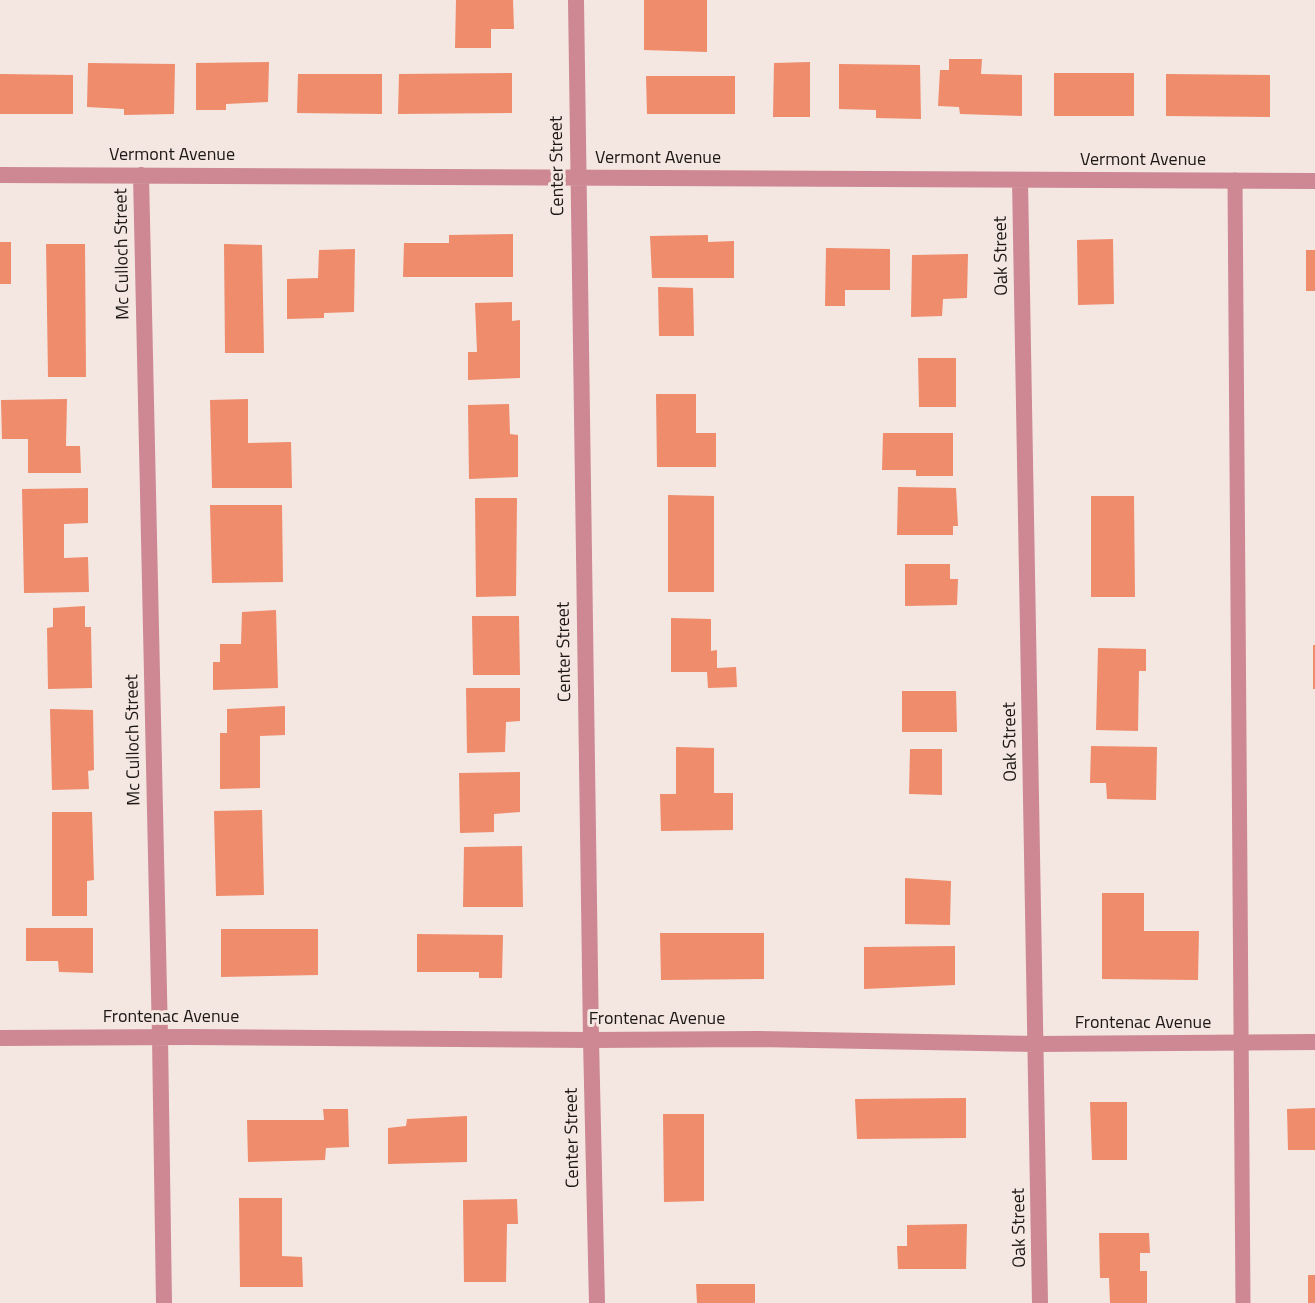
<!DOCTYPE html>
<html>
<head>
<meta charset="utf-8">
<style>
  body { margin:0 }
  canvas { display:block; background:#f4e6e0 }
</style>
</head>
<body>
<canvas width="1315" height="1303"></canvas>
<script>
const ctx = document.querySelector('canvas').getContext('2d');
ctx.lineJoin = 'round';
function paint(path, color) {
  ctx.fillStyle = color;
  ctx.fill(path, 'evenodd');
}
function trace(path, color, width, dash) {
  ctx.strokeStyle = color;
  ctx.lineWidth = width;
  ctx.lineCap = dash ? 'butt' : 'round';
  ctx.setLineDash(dash || []);
  ctx.stroke(path);
}
function label(font, color, halo, rows, align = 'center') {
  ctx.font = font + ' "Titillium Web",sans-serif';
  ctx.lineWidth = 6;
  ctx.setLineDash([]);
  ctx.textBaseline = 'middle';
  ctx.strokeStyle = halo;
  ctx.fillStyle = color;
  for (const [text, x, y, turn = 0] of rows) {
    ctx.save();
    ctx.translate(x, y);
    ctx.rotate((+turn || 0) * Math.PI / 180);
    ctx.textAlign = isNaN(turn) ? turn : align;
    if (halo) ctx.strokeText(text, 0, 0);
    ctx.fillText(text, 0, 0);
    ctx.restore();
  }
}
const building = new Path2D(`
  M456 0H513L514 29H491V48H455Z
  M644 0H707V52L644 50Z
  M949 59H982L981 74 1022 75V116L960 114 959 107 938 106 940 70H949Z
  M269 62 268 102 226 104V110H196V63Z
  M810 62V117H773L774 63Z
  M88 63 175 64 174 114 124 115V109L87 107Z
  M839 64 920 65 921 119 876 118V110L839 109Z
  M512 73V113L398 114 399 74Z
  M1054 73H1134V116H1054Z
  M0 74 73 75V114H0Z
  M298 74H382V114L297 113Z
  M1166 74 1270 75V117L1166 116Z
  M646 76H735V114H647Z
  M513 234V277H403L404 243H449V235Z
  M708 235V242L734 241V278H652L650 236Z
  M1113 239 1114 304 1078 305 1077 240Z
  M0 242H11V284H0Z
  M46 244H85L86 377H48Z
  M224 244 262 245 264 353H225Z
  M826 248 890 249V290H845V306H825Z
  M355 249 354 312 324 313V318L287 319V279L318 278 319 250Z
  M1306 250H1315V291H1306Z
  M968 254 967 298 943 299 942 316 911 317 912 255Z
  M658 287 693 288 694 336H659Z
  M512 302V321L520 320V378L468 380V352H477L475 303Z
  M918 358H956V407H919Z
  M656 394H696V433H716V467H657Z
  M67 399 66 446H80L81 473H28V439H2L1 400Z
  M248 399V443L291 442 292 488H212L210 400Z
  M509 404 510 434 518 435V477L469 479 468 405Z
  M883 433H953V476H916V470H882Z
  M898 487 956 488 958 526H953V535H897Z
  M88 488V523L64 524V558L88 557 89 592 24 593 22 489Z
  M668 495 714 496V592H668Z
  M1091 496H1134L1135 597H1091Z
  M475 498H517L516 596 476 597Z
  M210 505H282L283 582 212 583Z
  M905 564H950V579H958L957 605 905 606Z
  M85 606V627H91L92 688 48 689 47 628 53 627V608Z
  M276 610 278 688 213 690V662H220V644H241L242 612Z
  M472 616H519L520 675H473Z
  M671 618 711 619V651L717 650V668L736 667 737 687 708 688 707 672H671Z
  M1313 645H1315V689H1313Z
  M1098 648 1146 649V671H1139L1138 731 1096 730Z
  M466 688H520V721L506 722 505 752 467 753Z
  M902 691H956L957 732H902Z
  M285 706V735L260 736V788L220 789V733H227V709Z
  M50 709 93 710 94 770 88 771 89 789 52 790Z
  M1091 746 1157 747 1156 800 1107 799 1106 783H1090Z
  M676 747 714 748V793H733V830L661 831 660 794H676Z
  M910 749H942V795L909 794Z
  M520 772V812L494 814V832L460 833 459 773Z
  M262 810 264 895 216 896 214 811Z
  M52 812H92L94 880 87 881V916H52Z
  M522 846 523 907H463L464 847Z
  M905 878 951 881 950 925 905 924Z
  M1102 893H1144V931H1199L1198 980 1102 979Z
  M26 928H93V973L59 972 58 961H26Z
  M221 929H318V975L221 977Z
  M660 933H764V979L661 980Z
  M417 934 503 935 502 978H479V972H417Z
  M955 946V985L864 989V947Z
  M966 1098V1138L857 1139 855 1099Z
  M1090 1102H1127V1160H1092Z
  M1315 1108V1150H1288L1287 1109Z
  M323 1109H348L349 1147 326 1148 325 1160 248 1162 247 1120H324Z
  M663 1114H704V1201L664 1202Z
  M467 1116V1162L388 1164V1128L406 1126 407 1119Z
  M239 1198H282V1256L302 1257 303 1287H240Z
  M517 1199 518 1224H507L506 1282H464L463 1200Z
  M967 1224 966 1269H898L897 1246H907V1225Z
  M1099 1233H1149L1150 1253H1140V1271H1147V1303H1110L1109 1278H1100Z
  M1308 1275H1315V1303H1308Z
  M696 1284H755V1303H697Z`);
const service = new Path2D(`
  M1235 180 1243 1303`);
const minor = new Path2D(`
  M576 0 591 1040 597 1303
  M0 175 1315 181
  M141 175 160 1037 164 1303
  M1020 180 1040 1303
  M0 1038 187 1037 591 1040 758 1039 1036 1044 1315 1042`);
const streetNames = [
  ["Vermont Avenue",172,156],
  ["Vermont Avenue",658,159],
  ["Vermont Avenue",1143,161],
  ["Center Street",558,166,-91],
  ["Mc Culloch Street",123,254,-91],
  ["Oak Street",1002,256,-91],
  ["Center Street",565,652,-91],
  ["Mc Culloch Street",134,740,-91],
  ["Oak Street",1011,742,-91],
  ["Frontenac Avenue",171,1018],
  ["Frontenac Avenue",657,1020],
  ["Frontenac Avenue",1143,1024],
  ["Center Street",573,1138,-91],
  ["Oak Street",1020,1228,-91]
];
paint(building, '#ef8c6c');
trace(service, '#cd8893', 15);
trace(minor, '#cd8893', 16);
label('18px', '#1d1816', '#f4e6e0', streetNames);
</script>
</body>
</html>
